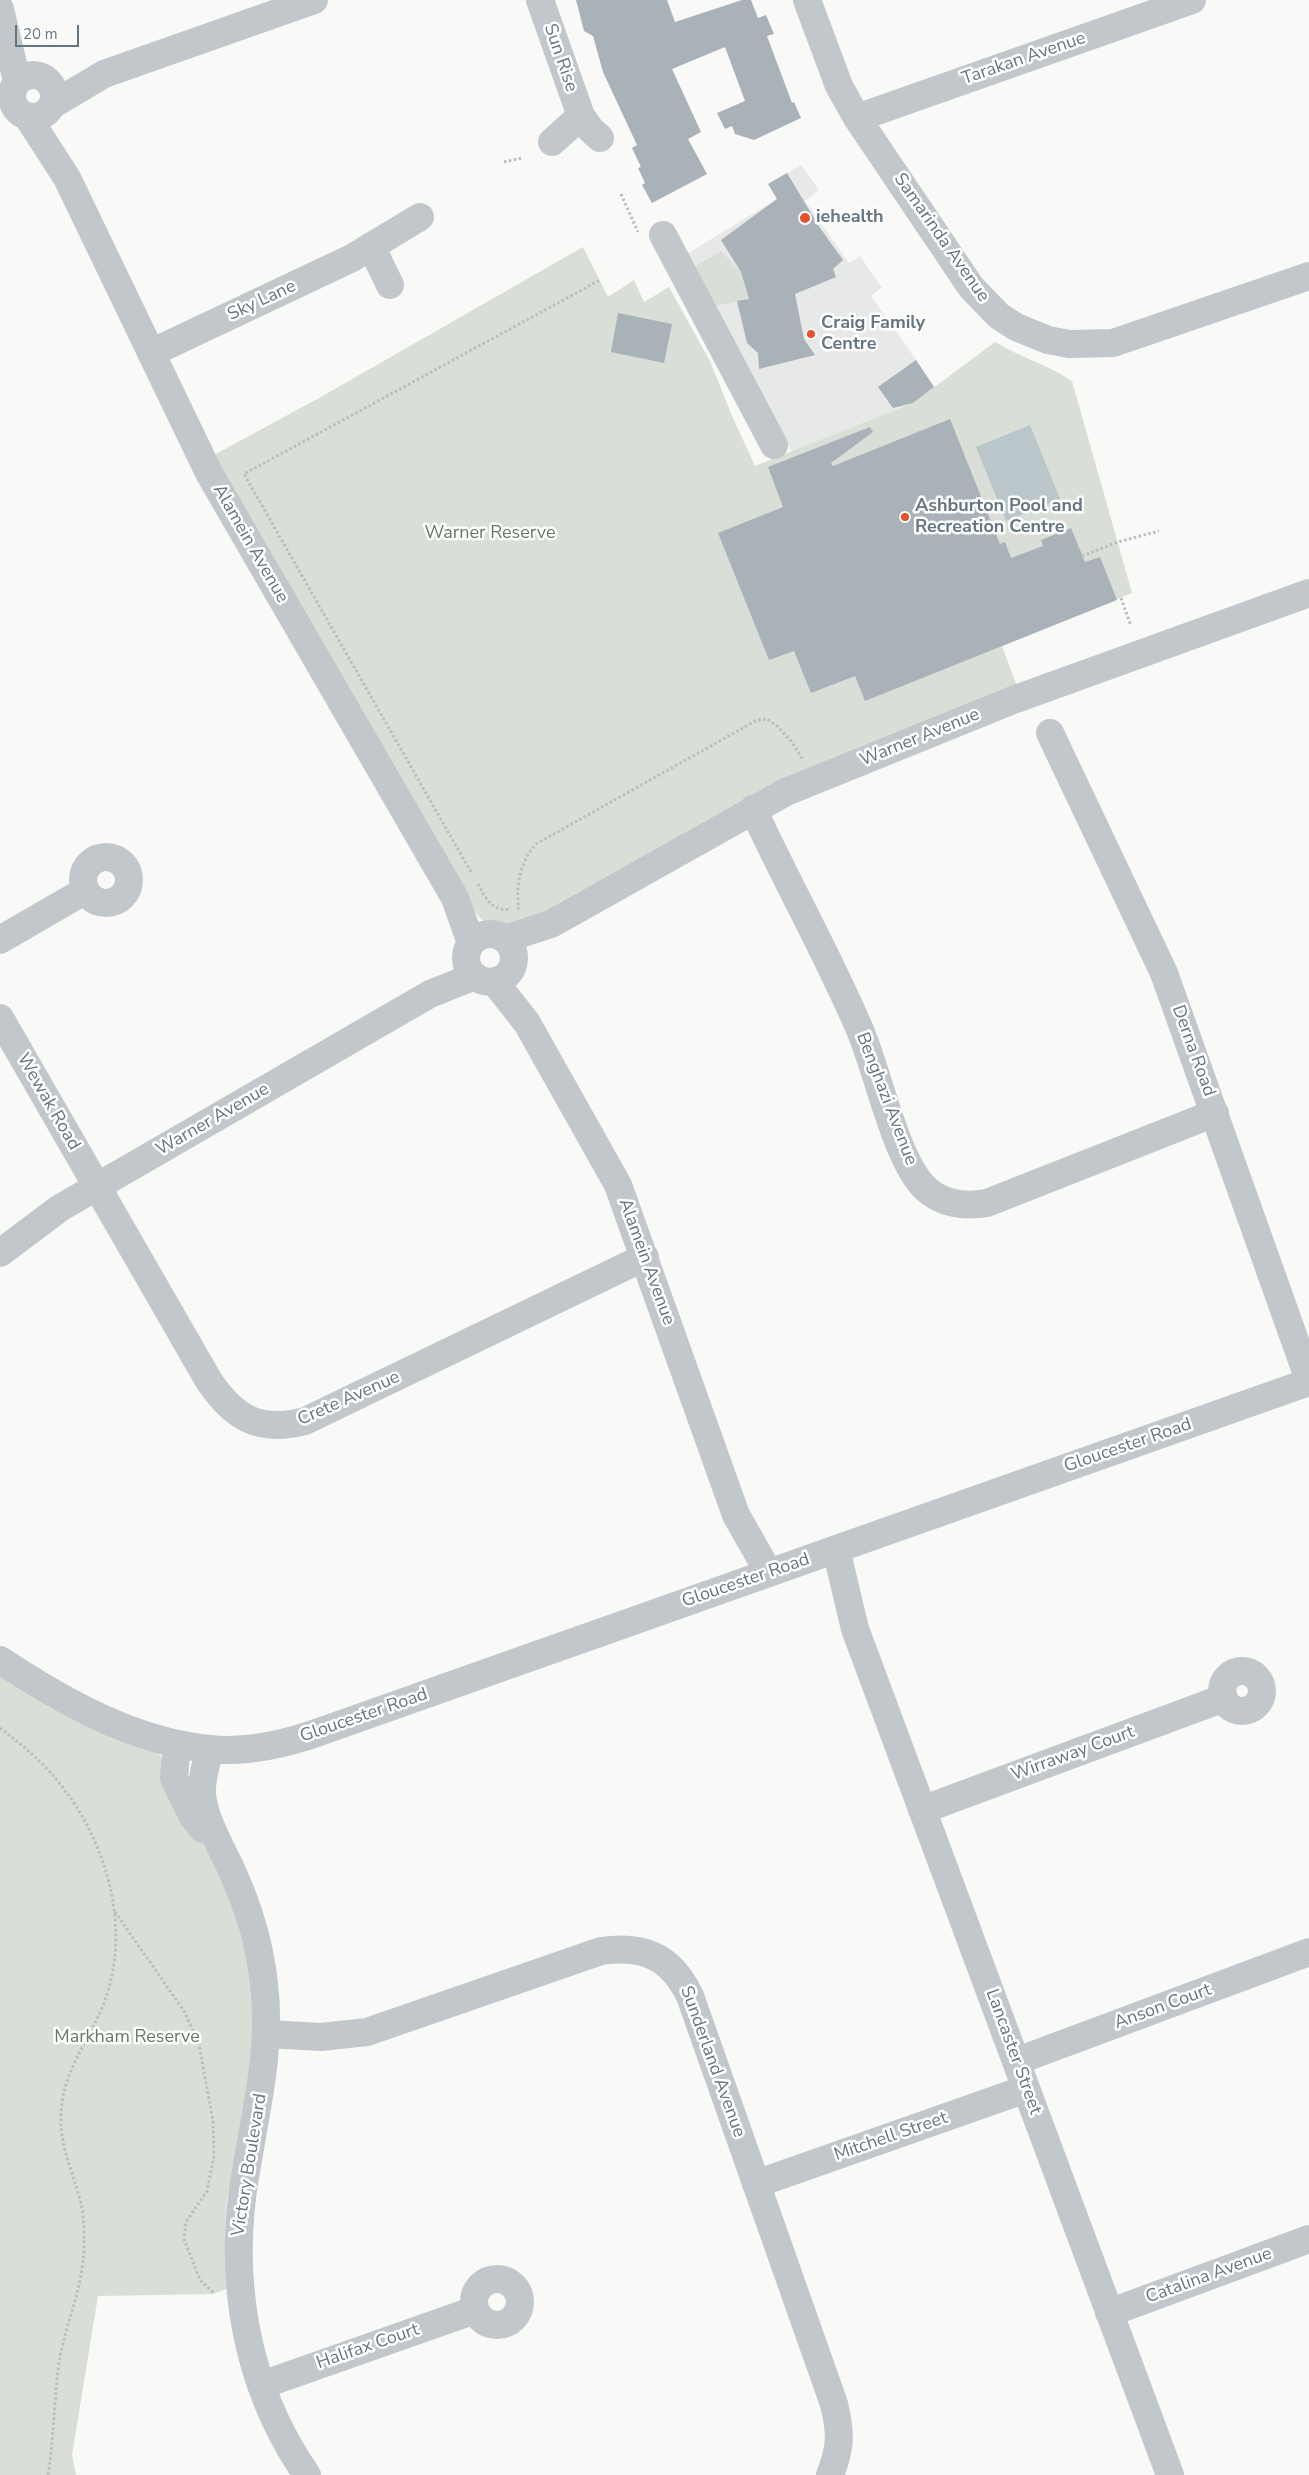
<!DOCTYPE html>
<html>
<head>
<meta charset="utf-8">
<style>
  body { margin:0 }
  #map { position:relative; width:1309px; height:2475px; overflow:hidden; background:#f9f9f7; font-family:"Nunito Sans",sans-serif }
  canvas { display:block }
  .scale { position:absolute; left:15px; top:25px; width:64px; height:22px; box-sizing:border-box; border:2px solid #647682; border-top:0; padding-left:6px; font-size:15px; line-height:18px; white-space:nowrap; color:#647682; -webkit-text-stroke:4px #fff; paint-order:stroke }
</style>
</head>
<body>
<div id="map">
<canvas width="1309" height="2475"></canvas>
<div class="scale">20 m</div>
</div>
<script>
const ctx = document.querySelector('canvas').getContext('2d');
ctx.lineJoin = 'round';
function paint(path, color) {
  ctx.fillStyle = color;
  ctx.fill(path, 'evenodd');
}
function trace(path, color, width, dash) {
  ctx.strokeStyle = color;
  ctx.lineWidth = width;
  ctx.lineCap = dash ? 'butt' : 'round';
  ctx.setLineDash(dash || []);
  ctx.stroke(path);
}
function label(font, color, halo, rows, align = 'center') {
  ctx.font = font + ' "Nunito Sans",sans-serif';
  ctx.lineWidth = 5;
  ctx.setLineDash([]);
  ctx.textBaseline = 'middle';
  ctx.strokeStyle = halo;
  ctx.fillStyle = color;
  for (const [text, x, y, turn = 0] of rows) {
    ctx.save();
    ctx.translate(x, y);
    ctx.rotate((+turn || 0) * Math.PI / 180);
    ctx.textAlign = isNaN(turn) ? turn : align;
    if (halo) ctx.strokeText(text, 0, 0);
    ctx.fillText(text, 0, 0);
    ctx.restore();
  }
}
const built = new Path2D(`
  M801 165 819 190 805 201 849 263 860 256 882 288 871 296 935 387 913 403 792 452 680 258 777 199 768 184Z`);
const green = new Path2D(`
  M583 247 608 297 634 280 644 302 669 287 710 361 732 416 755 466 913 403 995 342C1020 357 1048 365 1072 381L1132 593 1002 646 1017 686 534 921 500 930 481 919 475 912 212 456 319 398Z
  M721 251 741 272 749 299 709 307 687 271Z
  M0 1675 160 1755 231 1901 249 1966 255 2029 247 2100 227 2200 225 2230 226 2289 213 2294 98 2296 72 2455 76 2475H0Z`);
const water = new Path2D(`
  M1030 425 1060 499 1006 521 976 447Z`);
const building = new Path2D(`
  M576 0H667L675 22 742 0H751L758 18 766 15 774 34 767 36 792 103 794 102 801 118 754 140 735 134 732 126 725 129 717 113 745 101 725 47 672 69 701 132 688 139 707 174 652 203 642 185 645 183 638 168 641 167 632 148 637 145 603 72 593 36 584 31Z
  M787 173 820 228 843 260 833 269 836 277 795 294 804 339 815 355 759 369 758 353 747 343 737 301 749 299 741 272 721 240 777 199 768 184Z
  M618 313 672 324 664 363 611 352Z
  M916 360 934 387 913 403 893 408 878 387Z
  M950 419 1000 544 1005 542 1011 558 1043 546 1041 540 1071 528 1085 562 1100 557 1117 600 865 701 855 676 811 693 794 651 769 660 718 533 783 507 768 467 870 427 873 432 831 463 833 466Z`);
const path = new Path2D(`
  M504 162 522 158
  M621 194 638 232
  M1082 556 1118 542 1159 531
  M1121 598 1131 626
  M471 872 244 474 600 280
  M478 884C486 899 492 912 511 909
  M517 908H519C515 886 521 860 536 844L757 720 767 719 776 725 792 742 803 760
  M0 1728C24 1746 46 1765 64 1789 109 1848 131 1932 104 2003 89 2042 63 2069 61 2114 59 2147 74 2173 81 2204 84 2216 84 2229 84 2240 85 2284 66 2321 59 2363 54 2400 54 2438 48 2475
  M115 1912 184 2011 199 2044 213 2121 214 2156 207 2191 186 2222 184 2239 200 2280 215 2294`);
const minor = new Path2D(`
  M540 0 581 116 552 142
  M807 0 839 86 857 118 971 287 999 316 1016 327 1048 340 1069 344 1113 343 1309 276
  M0 9 17 81
  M12 96a21 21 0 1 1 42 0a21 21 0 1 1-42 0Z
  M52 105 104 74 314 0
  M27 116 67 178 209 473 455 898 471 943
  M581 116 591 130 600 138
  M857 118 1192 0
  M663 235 774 445
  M371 246 390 285
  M151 353 352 258 420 217
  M1050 733 1164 973 1309 1380
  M753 809C787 883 828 955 860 1030 878 1072 895 1157 924 1187 941 1204 965 1207 987 1203L1215 1113
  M83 880a23 23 0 1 1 46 0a23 23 0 1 1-46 0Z
  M466 958a24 24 0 1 1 48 0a24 24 0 1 1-48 0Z
  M505 939 551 924 786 792 1013 700 1309 593
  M0 940 86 890
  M494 981 527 1023 618 1185 736 1515 769 1573
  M0 1018 209 1381C234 1418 259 1433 305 1421L645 1257
  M0 1253 60 1208 430 994 475 976
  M836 1549 855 1629 1170 2475
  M0 1660C62 1701 134 1742 210 1749 248 1753 286 1744 322 1731L1309 1382
  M1222 1691a20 20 0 1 1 40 0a20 20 0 1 1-40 0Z
  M177 1744 174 1778 193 1817 203 1829
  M210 1750C206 1764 201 1779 202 1794 204 1819 222 1849 232 1871 248 1906 260 1946 264 1984 272 2048 256 2109 246 2171 227 2277 245 2386 307 2475
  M922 1810 1224 1698
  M267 2034 321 2037 367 2032 601 1951C645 1945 671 1957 690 1996L834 2404C841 2433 841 2447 830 2475
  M1017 2061 1309 1952
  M756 2184 1026 2089
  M474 2302a23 23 0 1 1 46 0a23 23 0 1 1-46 0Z
  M1109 2313 1309 2239
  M262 2385 475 2310`);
const markers = [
  [805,218,6,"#e4522c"],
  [811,334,5,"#e4522c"],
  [905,517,5,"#e4522c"]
];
const streetNames = [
  ["Sun Rise",560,58,71],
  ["Tarakan Avenue",1024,59,-19],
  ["Samarinda Avenue",941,238,55],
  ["Sky Lane",262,301,-25],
  ["Alamein Avenue",250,544,60],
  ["Warner Avenue",920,738,-22],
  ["Derna Road",1193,1051,70],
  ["Benghazi Avenue",886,1099,69],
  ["Wewak Road",48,1102,60],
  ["Warner Avenue",213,1120,-30],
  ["Alamein Avenue",646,1262,70],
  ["Crete Avenue",349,1399,-24],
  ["Gloucester Road",1128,1446,-19],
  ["Gloucester Road",746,1581,-19],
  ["Gloucester Road",364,1716,-19],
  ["Wirraway Court",1073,1754,-20],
  ["Anson Court",1163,2007,-20],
  ["Lancaster Street",1013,2052,70],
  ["Sunderland Avenue",712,2062,70],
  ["Mitchell Street",891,2137,-19],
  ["Victory Boulevard",250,2165,-81],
  ["Catalina Avenue",1209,2276,-20],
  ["Halifax Court",368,2347,-19]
];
const poiNames = [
  ["iehealth",816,218],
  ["Craig Family",821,324],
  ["Centre",821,345],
  ["Ashburton Pool and",915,507],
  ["Recreation Centre",915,528]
];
const parkNames = [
  ["Warner Reserve",490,534],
  ["Markham Reserve",127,2038]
];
paint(built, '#e7e8e8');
paint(green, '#d9ded6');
paint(water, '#bac6ca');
paint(building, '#a9b2b8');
trace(path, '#babec1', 3, [2.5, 2.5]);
trace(minor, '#c2c7cb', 28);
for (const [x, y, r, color] of markers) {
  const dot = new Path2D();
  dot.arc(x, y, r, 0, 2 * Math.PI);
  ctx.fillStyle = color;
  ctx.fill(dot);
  trace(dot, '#fff', 2);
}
label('18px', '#647682', '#fff', streetNames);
label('bold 18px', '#647682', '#fff', poiNames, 'left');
label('18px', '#687a63', '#fff', parkNames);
</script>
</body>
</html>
